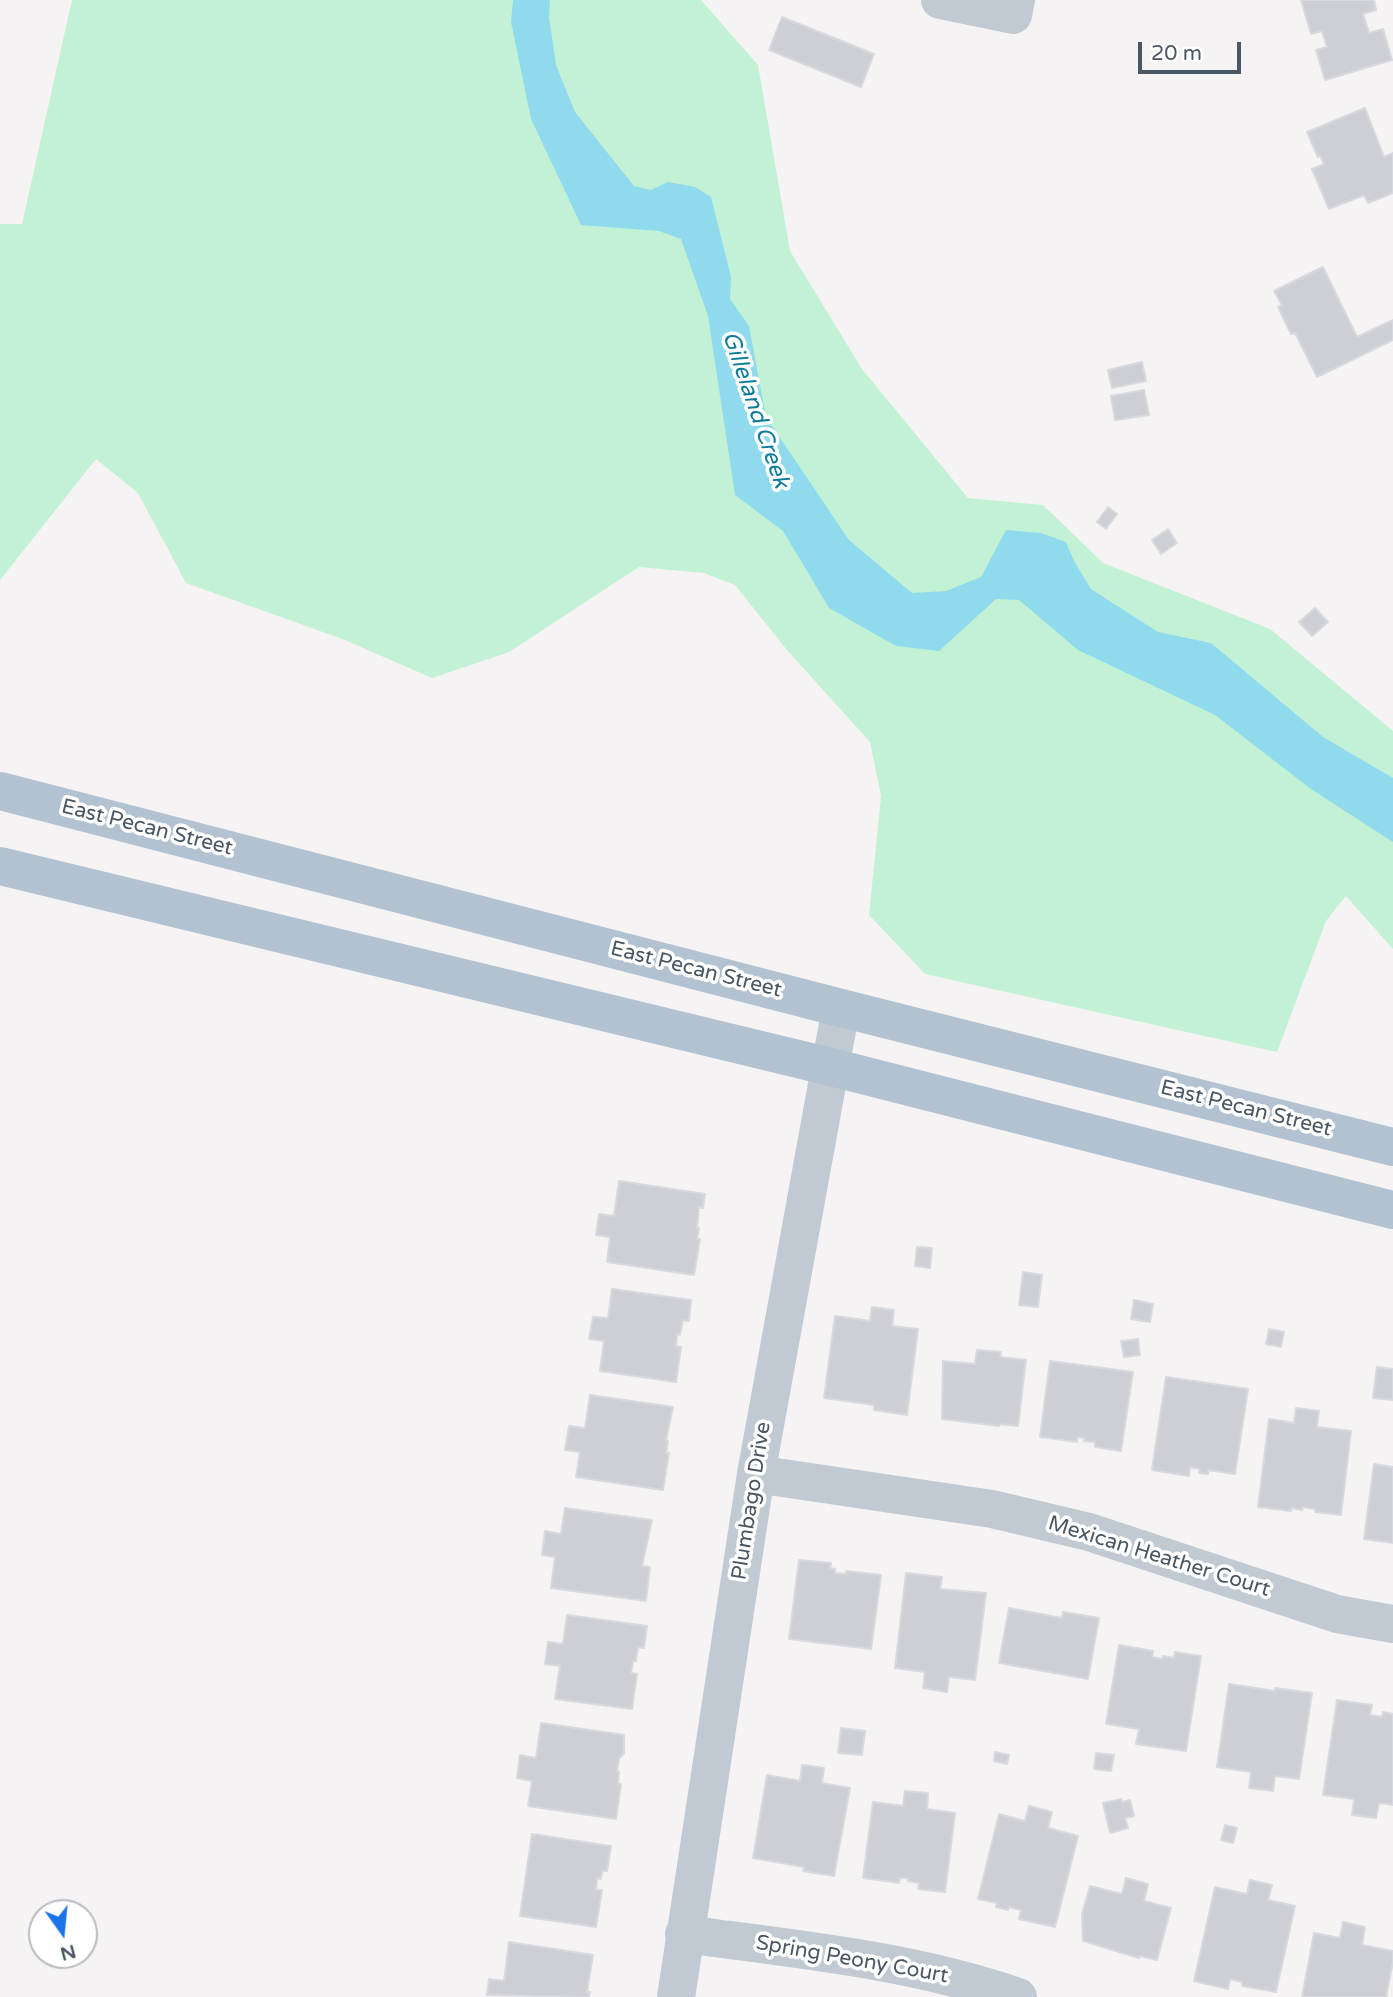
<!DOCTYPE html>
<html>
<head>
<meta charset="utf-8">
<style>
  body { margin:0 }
  #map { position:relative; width:1393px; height:1997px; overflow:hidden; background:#f5f3f3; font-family:"Varela Round",sans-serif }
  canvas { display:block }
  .north { position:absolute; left:28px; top:1899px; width:70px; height:70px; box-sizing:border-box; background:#fff; border:2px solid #b7bbc0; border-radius:50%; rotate:165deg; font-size:19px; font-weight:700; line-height:28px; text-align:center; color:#4a5661 }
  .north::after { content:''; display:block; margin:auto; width:24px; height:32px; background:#1a73e8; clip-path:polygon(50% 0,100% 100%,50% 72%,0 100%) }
  .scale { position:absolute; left:1138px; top:42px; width:103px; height:32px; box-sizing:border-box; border:4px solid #4a5661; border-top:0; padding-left:9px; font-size:21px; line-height:24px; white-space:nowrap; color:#4a5661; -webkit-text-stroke:5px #fff; paint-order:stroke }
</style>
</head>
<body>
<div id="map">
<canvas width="1393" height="1997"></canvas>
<div class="north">N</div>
<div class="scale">20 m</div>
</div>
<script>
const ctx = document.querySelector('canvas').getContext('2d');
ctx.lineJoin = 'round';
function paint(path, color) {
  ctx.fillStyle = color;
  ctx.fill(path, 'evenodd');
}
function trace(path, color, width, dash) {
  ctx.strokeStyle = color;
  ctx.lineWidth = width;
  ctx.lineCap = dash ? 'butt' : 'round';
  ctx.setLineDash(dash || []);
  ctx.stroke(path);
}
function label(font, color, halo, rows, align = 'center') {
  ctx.font = font + ' "Varela Round",sans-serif';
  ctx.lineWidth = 7;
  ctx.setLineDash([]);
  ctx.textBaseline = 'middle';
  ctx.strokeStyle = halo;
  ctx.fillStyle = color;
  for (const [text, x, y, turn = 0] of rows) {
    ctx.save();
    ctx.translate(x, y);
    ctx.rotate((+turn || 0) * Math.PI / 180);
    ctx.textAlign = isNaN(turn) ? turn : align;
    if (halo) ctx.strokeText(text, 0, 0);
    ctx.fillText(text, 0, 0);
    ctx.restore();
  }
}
const green = new Path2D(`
  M72 0H701L758 65 790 251 862 369 968 498 1043 505 1103 563 1270 629 1393 731V949L1346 896 1326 921 1277 1052 925 974 869 915 881 796 870 742 787 650 735 585 704 573 639 567 509 652 432 678 345 640 186 583 138 493 96 459 0 580V224H22Z`);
const water = new Path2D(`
  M513 0H550L549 17 556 65 575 112 634 186 651 190 668 182 695 187 711 197 731 277 730 299 749 326 766 417 849 540 912 593 946 591 981 577 1006 530 1041 533 1066 542 1074 561 1091 589 1158 632 1211 643 1323 737 1393 778V842L1311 789 1215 715 1078 650 1019 600 996 599 939 651 896 646 829 608 783 531 735 495 708 316 681 239 659 231 581 225 531 119 511 22Z`);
const building = new Path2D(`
  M1301 0H1374L1376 10 1363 14 1369 33 1383 29 1392 60 1325 80 1316 50 1327 47 1322 31 1311 34Z
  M782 17 874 54 861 87 769 50Z
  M1365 108 1384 157 1393 153V193L1368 203 1364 195 1329 209 1312 169 1324 164 1320 155 1318 157 1307 132Z
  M1323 267 1357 337 1393 320V340L1317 377 1295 333 1291 334 1278 307 1282 305 1274 291Z
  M1142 362 1146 381 1112 388 1108 370Z
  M1144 390 1149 415 1115 420 1111 396Z
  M1108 507 1117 514 1106 529 1097 522Z
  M1168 529 1177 543 1161 554 1152 540Z
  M1315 608 1328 622 1312 636 1299 622Z
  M619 1181 705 1194 703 1208 699 1207 697 1228H699L697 1239H700L694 1275 607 1262 610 1237 596 1235 599 1214 614 1216Z
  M917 1247 932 1248 930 1268 915 1266Z
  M1023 1272 1042 1275 1038 1307 1019 1305Z
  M612 1289 691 1300 689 1321 683 1320 680 1335 677 1334 676 1346 681 1347 676 1382 600 1371 604 1341 589 1339 593 1317 608 1318Z
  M1134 1300 1153 1304 1150 1322 1131 1319Z
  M872 1307 894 1310 892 1326 918 1329 907 1415 874 1410V1405L824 1398 835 1316 870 1321Z
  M1269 1329 1284 1332 1281 1347 1266 1344Z
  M1138 1339 1140 1355 1124 1357 1121 1341Z
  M977 1350 1001 1352 1000 1357 1026 1360 1018 1426 1000 1424 999 1426 942 1419 943 1361 975 1364Z
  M1050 1361 1133 1372 1121 1451 1095 1447V1442L1084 1441V1438L1077 1437V1442L1040 1437Z
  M1377 1367 1393 1369V1400L1373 1398Z
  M1166 1377 1248 1389 1235 1474 1208 1470V1474L1199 1473 1200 1469 1190 1467 1189 1476 1152 1470Z
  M590 1395 673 1407 666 1440 668 1441 666 1453H669L663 1490 576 1477 580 1452 565 1450 569 1426 585 1428Z
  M1296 1408 1319 1411 1317 1427 1351 1431 1341 1515 1315 1512V1509L1303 1507 1302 1510 1292 1508 1291 1511 1258 1507 1269 1419 1294 1423Z
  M1374 1464 1393 1467V1543L1364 1539Z
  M565 1508 652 1520 642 1566 650 1567 646 1601 551 1588 555 1557 542 1555 545 1531 561 1534Z
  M799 1560 831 1563 830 1568 835 1569V1573L846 1574V1571L881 1575 871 1649 789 1639Z
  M906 1573 942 1577 940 1589 986 1593 975 1680 949 1677 947 1692 923 1688 925 1672 895 1668Z
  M1009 1608 1062 1618 1063 1612 1099 1618 1088 1679 999 1663Z
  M567 1615 647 1626 644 1648 638 1647 636 1661H633L631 1673 637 1674 632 1709 555 1699 560 1666 545 1664 548 1642 563 1644Z
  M1119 1645 1153 1651 1152 1657 1163 1659V1656L1174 1658 1175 1652 1201 1656 1186 1751 1136 1744 1139 1729 1106 1724Z
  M1229 1684 1275 1691V1688L1312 1693 1299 1779 1275 1776 1273 1791 1249 1788 1251 1772 1217 1767Z
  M1337 1700 1372 1705 1370 1715 1382 1717 1383 1712 1393 1714V1805L1379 1803 1376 1818 1352 1815 1354 1799 1323 1795Z
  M541 1723 624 1735V1753L619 1759 617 1771 619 1772 618 1784H621L616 1819 528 1806 532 1781 517 1778 520 1755 536 1758Z
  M841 1728 865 1731 862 1755 838 1753Z
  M995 1752 1009 1755 1007 1764 994 1761Z
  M1096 1753 1114 1755 1111 1771 1094 1769Z
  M802 1765 824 1768 822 1783 850 1788 834 1876 803 1871 804 1867 753 1858 767 1775 800 1781Z
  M905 1791 928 1793 927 1809 955 1813 945 1892 918 1889 919 1883 908 1881V1878H900L899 1883 863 1878 873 1802 903 1806Z
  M1121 1799 1122 1802 1130 1800 1134 1816 1125 1818 1128 1828 1110 1833 1103 1803Z
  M1029 1806 1052 1812 1048 1828 1078 1836 1055 1927 1019 1919 1021 1910 1009 1907 1008 1910 996 1907 997 1903 978 1899 999 1814 1025 1821Z
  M1225 1825 1237 1828 1233 1843 1221 1840Z
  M532 1834 611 1846 607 1871H602L601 1879 597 1878 596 1890H602L596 1927 520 1916Z
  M1126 1878 1148 1884 1144 1901 1171 1908 1157 1960 1140 1956 1139 1958 1083 1941 1082 1914 1090 1886 1122 1894Z
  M1250 1880 1272 1885 1268 1900 1295 1906 1276 1992 1242 1986V1982L1230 1979 1228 1989 1194 1981 1215 1887 1247 1894Z
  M1343 1922 1365 1927 1362 1945 1393 1951V1962L1386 1997H1302L1314 1933 1340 1938Z
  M509 1942 593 1955 587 1992H590L589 1997 487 1995 489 1979 504 1981Z`);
const minor = new Path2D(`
  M940 0 1013 15 1016 0
  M756 1474 992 1509 1089 1532 1337 1614 1393 1624
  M684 1934C796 1949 911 1960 1018 1997
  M676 1997 756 1474 841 1008`);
const major = new Path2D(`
  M0 791 841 1008 1393 1147
  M0 866 831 1067 1393 1210`);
const streetNames = [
  ["East Pecan Street",147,828,14],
  ["East Pecan Street",696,970,14],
  ["East Pecan Street",1246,1109,14],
  ["Plumbago Drive",752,1501,-81],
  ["Mexican Heather Court",1159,1557,17],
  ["Spring Peony Court",852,1960,10]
];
const waterNames = [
  ["Gilleland Creek",755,410,71]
];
paint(green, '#c3f1d5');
paint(water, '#90daee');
paint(building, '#cdcfd5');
trace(building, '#d7d9de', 2);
trace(minor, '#c1cad2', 38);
trace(major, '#b3c2d1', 38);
label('21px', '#4a5661', '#fff', streetNames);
label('italic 23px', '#0c7c9b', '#fff', waterNames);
</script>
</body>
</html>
